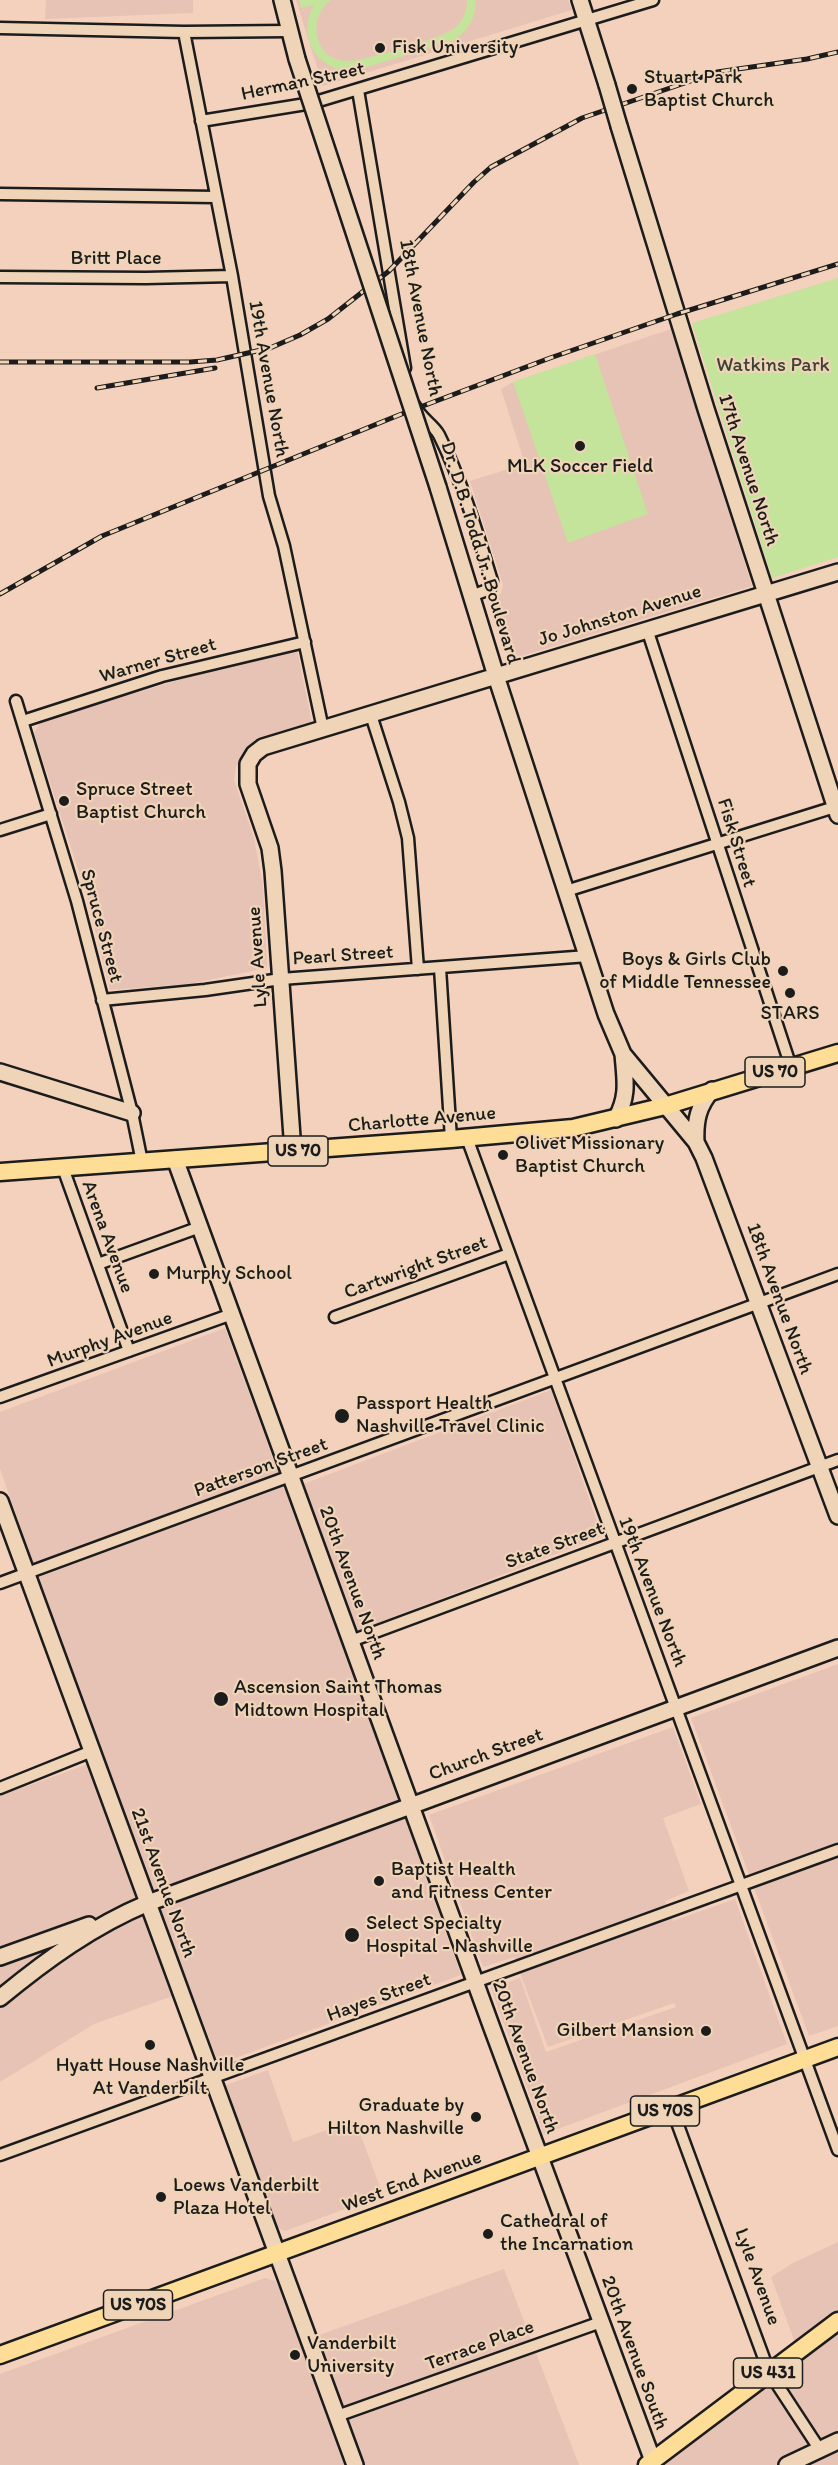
<!DOCTYPE html>
<html>
<head>
<meta charset="utf-8">
<style>
  body { margin:0 }
  canvas { display:block; background:#f3d1bc }
</style>
</head>
<body>
<canvas width="838" height="2465"></canvas>
<script>
const ctx = document.querySelector('canvas').getContext('2d');
ctx.lineJoin = 'round';
function paint(path, color) {
  ctx.fillStyle = color;
  ctx.fill(path, 'evenodd');
}
function trace(path, color, width, dash) {
  ctx.strokeStyle = color;
  ctx.lineWidth = width;
  ctx.lineCap = dash ? 'butt' : 'round';
  ctx.setLineDash(dash || []);
  ctx.stroke(path);
}
function label(font, color, halo, rows, align = 'center') {
  ctx.font = font + ' Itim,sans-serif';
  ctx.lineWidth = 4.5;
  ctx.setLineDash([]);
  ctx.textBaseline = 'middle';
  ctx.strokeStyle = halo;
  ctx.fillStyle = color;
  for (const [text, x, y, turn = 0] of rows) {
    ctx.save();
    ctx.translate(x, y);
    ctx.rotate((+turn || 0) * Math.PI / 180);
    ctx.textAlign = isNaN(turn) ? turn : align;
    if (halo) ctx.strokeText(text, 0, 0);
    ctx.fillText(text, 0, 0);
    ctx.restore();
  }
}
const built = new Path2D(`
  M46 0H193V13L45 19Z
  M296 0H568L572 10 323 86Z
  M671 329 752 586 515 658 507 653 492 609V602L501 593 503 585 470 481 525 464 501 389 513 382Z
  M297 650 312 723 255 740 243 754 236 767 234 780 254 838 263 886 267 968 189 984 110 990 88 900 34 733 40 722 235 663Z
  M225 1328 285 1491 551 1390 602 1536 340 1638 461 1975 219 2064 152 1890 84 1926 148 1903 181 1993 94 2024 0 2082V1796L102 1759 0 1469V1412Z
  M838 1664V2026L809 2036 691 1718Z
  M673 1727 701 1804 663 1818 689 1891 665 1901 673 1921 735 1899 787 2044 544 2134 491 1988 520 1978 546 2052 676 2007 674 2003 548 2047 514 1957 483 1967 429 1815Z
  M268 2070 293 2142 355 2120 383 2195 285 2231 277 2227 226 2085Z
  M838 2242V2465H647L798 2351 771 2277 793 2263Z
  M504 2269 579 2465H0V2374L265 2278 275 2281 308 2339Z`);
const green = new Path2D(`
  M299 0H331C307 17 313 58 345 61 359 63 444 37 455 28 463 21 467 11 467 0H476C476 18 468 32 452 41L361 69C322 78 294 39 314 5L301 8Z
  M838 278V557L772 578 692 323Z
  M595 354 648 514 568 543 513 382Z`);
const street = new Path2D(`
  M0 28 184 32 288 31
  M184 32 232 276 269 496 284 546 323 729
  M358 90 405 368
  M201 121 312 103 653 0
  M0 194 216 197
  M0 277 146 278 232 276
  M415 406C420 418 433 424 439 435 462 481 477 532 492 581L490 589 471 596
  M647 629 791 1067
  M16 701 77 901 132 1113 142 1162
  M371 715 399 802 408 838 418 969
  M23 721 162 676 305 642
  M0 830 51 814
  M566 891 838 806
  M440 968 451 1139
  M102 1000 205 990 281 979 588 956
  M467 1138 838 2150
  M63 1168 129 1351
  M98 1264 200 1227
  M335 1317 509 1254
  M0 1397 232 1314
  M0 1583 838 1274
  M351 1641 838 1460
  M0 1788 92 1751
  M672 2109 769 2372 820 2450
  M0 2155 838 1850
  M337 2416 601 2322`);
const secondary = new Path2D(`
  M282 0 297 59
  M580 0 607 85
  M619 126 706 409 838 815
  M438 487 496 676 606 1014 623 1054 696 1142 704 1158 838 1516
  M0 1072 132 1113
  M616 1119C629 1095 625 1080 623 1054
  M696 1142C695 1121 698 1106 712 1090
  M293 1151 273 871 270 848 248 784V764L254 754 263 747 838 572
  M175 1159 492 2028 653 2461
  M0 1501 355 2465
  M0 1957 89 1925
  M0 1998C46 1960 93 1926 148 1903L838 1648
  M787 2465 838 2441`);
const primary = new Path2D(`
  M0 1172 451 1139 573 1128 665 1106 838 1053
  M0 2355 838 2047
  M647 2465 838 2321`);
const rail = new Path2D(`
  M0 362H190L217 360 270 348 300 335 328 319 389 271 474 182 491 167 582 118 717 72 807 59 838 52
  M97 388 215 368
  M0 594 102 536 399 415 550 358 677 314 838 264`);
const secondaryBridge = new Path2D(`
  M297 59 438 487
  M607 85 619 126`);
const markers = [
  [380,48,6,"#1c1c1c"],
  [632,89,6,"#1c1c1c"],
  [580,446,6,"#1c1c1c"],
  [64,801,6,"#1c1c1c"],
  [783,971,6,"#1c1c1c"],
  [790,993,6,"#1c1c1c"],
  [503,1155,6,"#1c1c1c"],
  [154,1274,6,"#1c1c1c"],
  [342,1416,8,"#1c1c1c"],
  [221,1699,8,"#1c1c1c"],
  [379,1881,6,"#1c1c1c"],
  [352,1935,8,"#1c1c1c"],
  [706,2031,6,"#1c1c1c"],
  [150,2045,6,"#1c1c1c"],
  [476,2117,6,"#1c1c1c"],
  [161,2197,6,"#1c1c1c"],
  [488,2234,6,"#1c1c1c"],
  [295,2355,6,"#1c1c1c"]
];
const shields = [
  [775,1072,60],
  [298,1151,60],
  [665,2111,69],
  [138,2305,69],
  [768,2373,69]
];
const shieldNames = [
  ["US 70",775,1072],
  ["US 70",298,1151],
  ["US 70S",665,2111],
  ["US 70S",138,2305],
  ["US 431",768,2373]
];
const poiNames = [
  ["Fisk University",392,48],
  ["Stuart Park",644,78],
  ["Baptist Church",644,101],
  ["MLK Soccer Field",580,467,"center"],
  ["Spruce Street",76,790],
  ["Baptist Church",76,813],
  ["Boys & Girls Club",771,960,"right"],
  ["of Middle Tennessee",771,983,"right"],
  ["STARS",790,1014,"center"],
  ["Olivet Missionary",515,1144],
  ["Baptist Church",515,1167],
  ["Murphy School",166,1274],
  ["Passport Health",356,1404],
  ["Nashville Travel Clinic",356,1427],
  ["Ascension Saint Thomas",234,1688],
  ["Midtown Hospital",234,1711],
  ["Baptist Health",391,1870],
  ["and Fitness Center",391,1893],
  ["Select Specialty",366,1924],
  ["Hospital - Nashville",366,1947],
  ["Gilbert Mansion",694,2031,"right"],
  ["Hyatt House Nashville",150,2066,"center"],
  ["At Vanderbilt",150,2089,"center"],
  ["Graduate by",464,2106,"right"],
  ["Hilton Nashville",464,2129,"right"],
  ["Loews Vanderbilt",173,2186],
  ["Plaza Hotel",173,2209],
  ["Cathedral of",500,2222],
  ["the Incarnation",500,2245],
  ["Vanderbilt",307,2344],
  ["University",307,2367]
];
const streetNames = [
  ["Herman Street",303,82,-12],
  ["Britt Place",116,259],
  ["18th Avenue North",420,318,79],
  ["19th Avenue North",268,379,80],
  ["17th Avenue North",748,470,72],
  ["Dr. D.B. Todd Jr. Boulevard",480,553,73],
  ["Jo Johnston Avenue",620,616,-17],
  ["Warner Street",158,661,-16],
  ["Fisk Street",736,843,73],
  ["Spruce Street",101,926,75],
  ["Pearl Street",343,956,-4],
  ["Lyle Avenue",258,957,-94],
  ["Charlotte Avenue",422,1120,-5],
  ["Arena Avenue",107,1237,70],
  ["Cartwright Street",416,1268,-20],
  ["18th Avenue North",779,1299,70],
  ["Murphy Avenue",110,1340,-20],
  ["Patterson Street",261,1468,-20],
  ["State Street",555,1546,-20],
  ["20th Avenue North",352,1583,70],
  ["19th Avenue North",652,1592,69],
  ["Church Street",486,1755,-20],
  ["21st Avenue North",163,1883,70],
  ["Hayes Street",379,1998,-20],
  ["20th Avenue North",525,2057,70],
  ["West End Avenue",412,2182,-20],
  ["Lyle Avenue",757,2277,70],
  ["Terrace Place",480,2346,-20],
  ["20th Avenue South",634,2353,70]
];
const parkNames = [
  ["Watkins Park",773,366]
];
paint(built, '#e6c3b4');
paint(green, '#c4e39b');
trace(street, '#1c1c1c', 15);
trace(secondary, '#1c1c1c', 20);
trace(primary, '#1c1c1c', 21);
trace(street, '#f0d4b7', 10);
trace(secondary, '#f0d4b7', 15);
trace(primary, '#fedd96', 16);
trace(rail, '#1c1c1c', 5);
trace(rail, '#f0d4b7', 3, [9]);
trace(secondaryBridge, '#1c1c1c', 20, []);
trace(secondaryBridge, '#f0d4b7', 15);
for (const [x, y, r, color] of markers) {
  const dot = new Path2D();
  dot.arc(x, y, r, 0, 2 * Math.PI);
  ctx.fillStyle = color;
  ctx.fill(dot);
  trace(dot, '#f0d4b7', 2);
}
for (const [x, y, w] of shields) {
  const box = new Path2D();
  box.roundRect(x - w / 2, y - 15, w, 30, 4.5);
  ctx.fillStyle = '#f0d4b7';
  ctx.fill(box);
  trace(box, '#1c1c1c', 1.5);
}
label('bold 18px', '#1c1c1c', null, shieldNames);
label('20px', '#1c1c1c', '#f0d4b7', poiNames, 'left');
label('20px', '#1c1c1c', '#f0d4b7', streetNames);
label('20px', '#3e4435', '#f0d4b7', parkNames);
</script>
</body>
</html>
